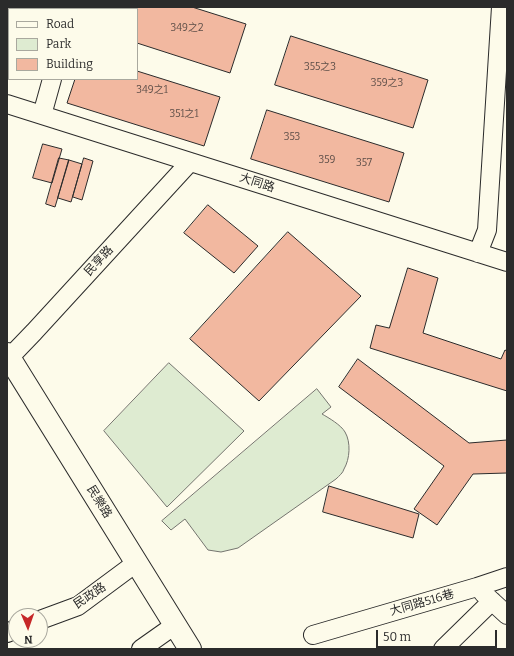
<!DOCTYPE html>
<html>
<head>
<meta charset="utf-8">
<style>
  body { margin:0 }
  #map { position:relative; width:514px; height:656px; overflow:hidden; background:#fdfbea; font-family:Bitter,serif }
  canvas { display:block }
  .frame { position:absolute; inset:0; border:8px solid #2b2b2b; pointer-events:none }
  .legend { position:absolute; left:8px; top:8px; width:130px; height:72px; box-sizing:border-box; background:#fdfbea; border:1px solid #a9a89e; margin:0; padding:5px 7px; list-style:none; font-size:12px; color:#2b2b2b }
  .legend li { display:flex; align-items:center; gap:8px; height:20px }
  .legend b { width:20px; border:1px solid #a9a89e }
  .north { position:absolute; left:8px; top:608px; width:40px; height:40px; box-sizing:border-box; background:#fdfbea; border:1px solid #a9a89e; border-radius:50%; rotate:178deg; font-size:11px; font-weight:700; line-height:16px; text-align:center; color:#2b2b2b }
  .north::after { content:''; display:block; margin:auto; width:14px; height:18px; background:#c62828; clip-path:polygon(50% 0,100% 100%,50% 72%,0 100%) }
  .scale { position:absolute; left:376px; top:630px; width:121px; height:18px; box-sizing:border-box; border:2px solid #2b2b2b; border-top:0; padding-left:5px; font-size:12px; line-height:14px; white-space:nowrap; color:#2b2b2b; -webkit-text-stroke:3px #fdfbea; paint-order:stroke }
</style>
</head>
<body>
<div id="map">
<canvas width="514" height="656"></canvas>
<div class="frame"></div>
<ul class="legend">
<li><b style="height:5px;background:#fdfbea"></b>Road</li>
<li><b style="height:11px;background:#deebd1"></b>Park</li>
<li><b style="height:11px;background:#f2b8a0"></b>Building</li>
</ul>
<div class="north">N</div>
<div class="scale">50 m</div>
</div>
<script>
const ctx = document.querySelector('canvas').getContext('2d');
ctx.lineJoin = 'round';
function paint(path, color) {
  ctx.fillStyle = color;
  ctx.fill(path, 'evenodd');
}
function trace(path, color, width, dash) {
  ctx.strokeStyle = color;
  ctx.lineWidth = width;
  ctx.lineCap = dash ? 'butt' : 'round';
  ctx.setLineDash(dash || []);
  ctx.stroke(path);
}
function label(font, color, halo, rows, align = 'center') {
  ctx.font = font + ' Bitter,"Noto Sans TC",serif';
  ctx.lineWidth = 3;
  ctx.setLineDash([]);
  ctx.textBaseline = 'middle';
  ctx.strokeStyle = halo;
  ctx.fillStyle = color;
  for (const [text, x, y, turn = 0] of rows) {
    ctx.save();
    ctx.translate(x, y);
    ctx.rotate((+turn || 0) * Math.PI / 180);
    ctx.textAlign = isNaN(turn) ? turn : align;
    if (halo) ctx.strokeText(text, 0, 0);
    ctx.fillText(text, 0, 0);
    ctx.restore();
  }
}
const green = new Path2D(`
  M169 363 244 431 167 507 104 431Z
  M317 389 331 407 322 414C329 418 341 425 345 432 351 442 350 459 344 469 343 473 339 476 336 479L238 548 221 552 208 550 185 519 171 530 162 521Z`);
const building = new Path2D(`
  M7 7H31L38 9H9V12H7Z
  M31 7H61L60 9H38Z
  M100 7H192L246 24 230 73 137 43V9H100Z
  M291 36 428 80 413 128 275 85Z
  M137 71 220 97 204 146 67 103 75 79H137Z
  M267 110 404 153 389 202 251 159Z
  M43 144 62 149 52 183 33 178Z
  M59 158 69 160 55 207 46 204Z
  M84 158 93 161 82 200 73 197Z
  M69 160 82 164 71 202 58 198Z
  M208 205 258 246 234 273 184 233Z
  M288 232 361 296 259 401 190 339Z
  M408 268 438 278 423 333 501 359 505 350 507 351V391L370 348 376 325 389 328Z
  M358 359 469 443 507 440V473L473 474 437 525 414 509 444 466 339 387Z
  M329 486 419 514 413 538 323 512Z`);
const minor = new Path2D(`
  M71 9V7
  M7 104 507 262
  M42 115 52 79
  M478 253 487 230 501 7
  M7 358H9L34 332 190 162
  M483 593 507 615
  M40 620 78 606 136 563
  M7 633 16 629
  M313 635 477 587 507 577
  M141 649 175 625
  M443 649 492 601`);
const major = new Path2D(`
  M7 354 190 649`);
const numberNames = [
  ["349之2",187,28],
  ["355之3",320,67],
  ["359之3",387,83],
  ["349之1",152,90],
  ["351之1",184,114],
  ["353",292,137],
  ["359",327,160],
  ["357",364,163]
];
const streetNames = [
  ["大同路",257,183,18],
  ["民享路",99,261,-47],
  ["民樂路",99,502,58],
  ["民政路",90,596,-34],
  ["大同路516巷",422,603,-16]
];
paint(green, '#deebd1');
trace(green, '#74746e', 1);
paint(building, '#f2b8a0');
trace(building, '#2b2b2b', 1);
trace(minor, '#2b2b2b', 20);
trace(major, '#2b2b2b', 24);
trace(minor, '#fdfbea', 18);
trace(major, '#fdfbea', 22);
label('10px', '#5d4e48', null, numberNames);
label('12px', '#2b2b2b', '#fdfbea', streetNames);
</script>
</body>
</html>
